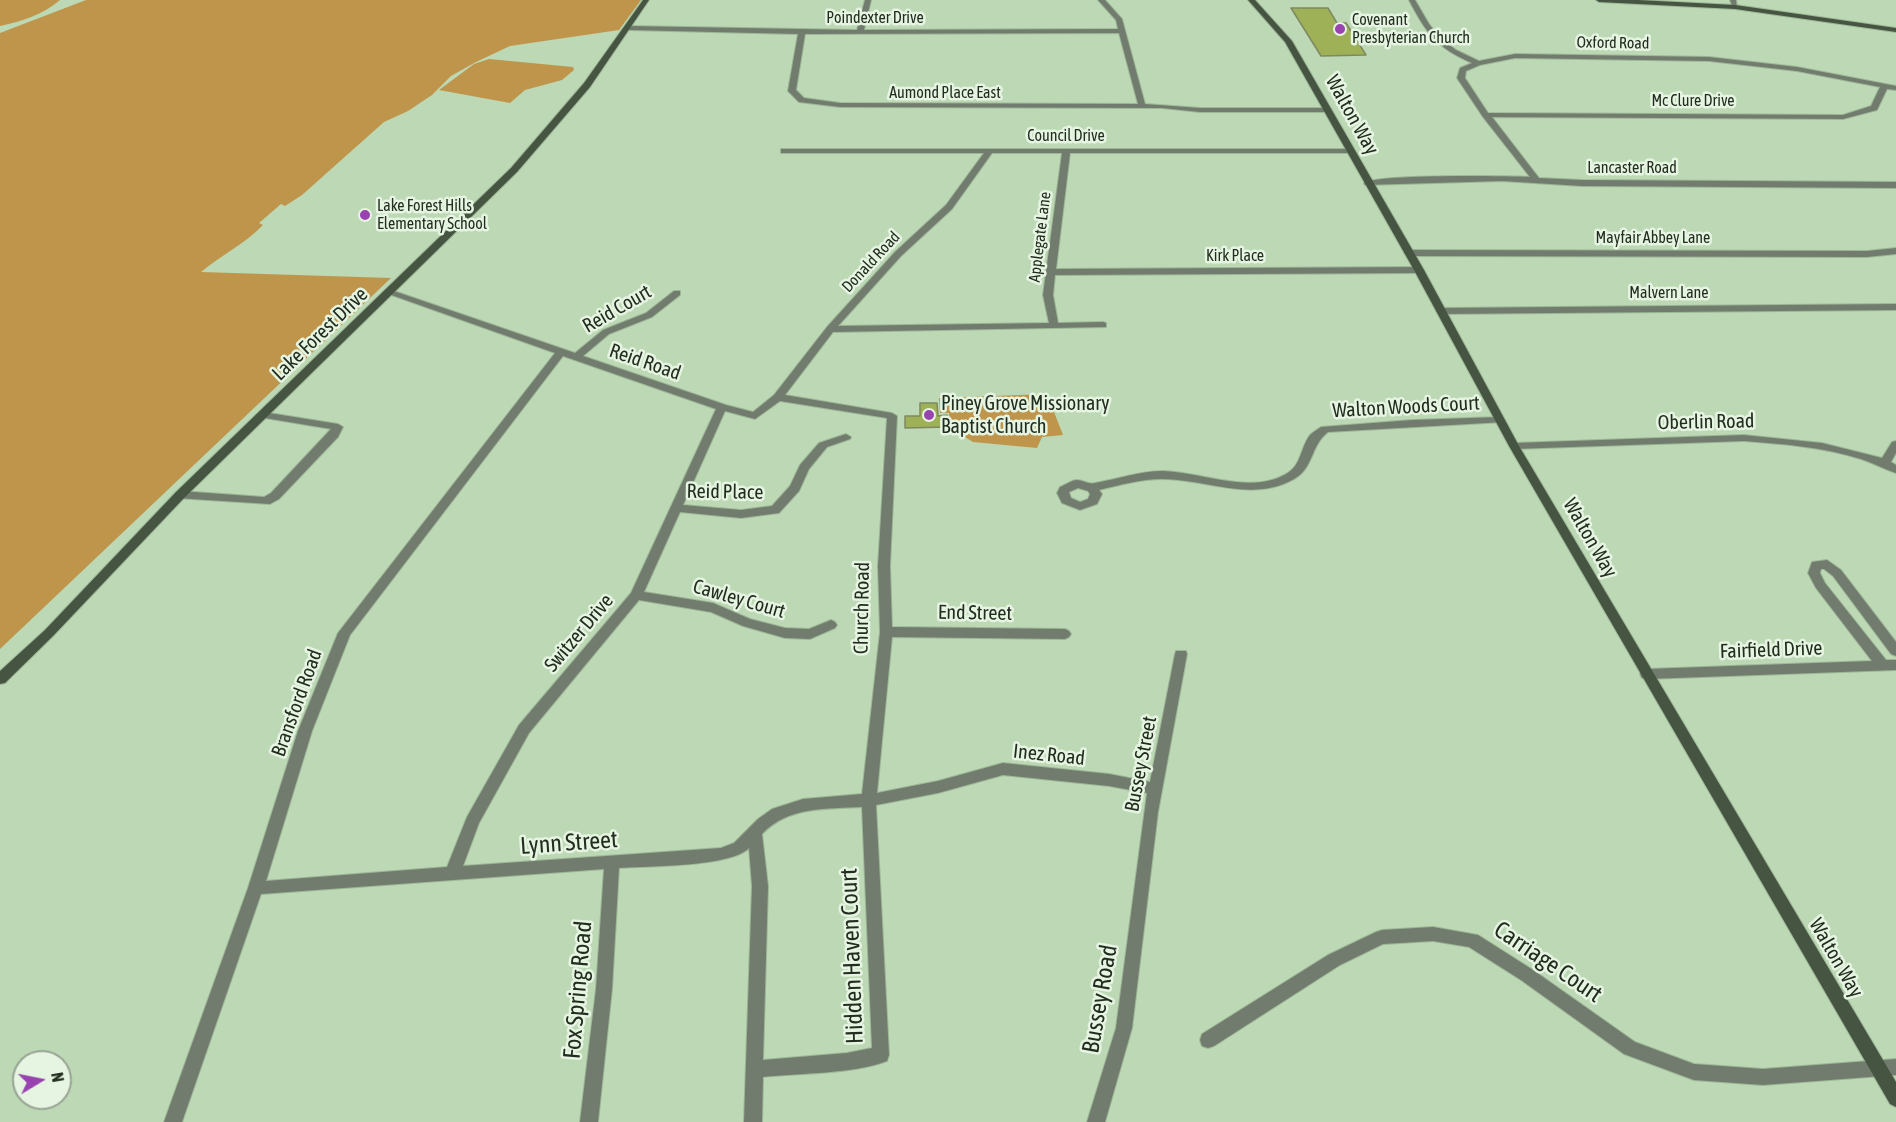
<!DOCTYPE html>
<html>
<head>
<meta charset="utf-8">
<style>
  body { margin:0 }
  #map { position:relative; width:1896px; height:1122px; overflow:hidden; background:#bcd8b4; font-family:"Asap Condensed",sans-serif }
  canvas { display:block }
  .north { position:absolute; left:12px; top:1050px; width:60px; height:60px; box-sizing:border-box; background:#e6f4e2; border:2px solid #98a494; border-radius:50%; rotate:80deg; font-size:16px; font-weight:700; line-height:24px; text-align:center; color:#222d1f }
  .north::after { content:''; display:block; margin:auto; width:21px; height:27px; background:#9943b0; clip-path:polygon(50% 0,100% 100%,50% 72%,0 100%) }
</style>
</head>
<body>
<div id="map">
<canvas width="1896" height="1122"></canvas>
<div class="north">N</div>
</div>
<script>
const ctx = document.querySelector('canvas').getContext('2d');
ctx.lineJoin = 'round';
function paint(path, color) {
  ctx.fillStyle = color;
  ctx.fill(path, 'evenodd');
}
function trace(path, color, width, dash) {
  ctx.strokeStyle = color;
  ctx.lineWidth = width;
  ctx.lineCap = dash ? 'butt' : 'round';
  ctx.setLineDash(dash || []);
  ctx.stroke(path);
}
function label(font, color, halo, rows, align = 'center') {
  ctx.font = font + ' "Asap Condensed",sans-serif';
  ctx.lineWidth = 5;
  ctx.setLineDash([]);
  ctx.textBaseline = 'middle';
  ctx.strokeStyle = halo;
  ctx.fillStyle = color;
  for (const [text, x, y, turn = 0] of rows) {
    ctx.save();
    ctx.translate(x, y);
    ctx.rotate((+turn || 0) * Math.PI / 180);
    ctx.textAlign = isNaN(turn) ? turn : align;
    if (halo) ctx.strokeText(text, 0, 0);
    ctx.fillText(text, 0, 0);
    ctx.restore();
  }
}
const green = new Path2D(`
  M0 0H60C42 15 23 21 0 26Z
  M86 0H641L619 30 510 46 476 62 451 76 432 95 408 111 384 122 302 195 285 206 281 204 259 223 263 225C245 244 221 255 201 272L391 278 0 649V33Z
  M489 59 573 67 574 70 562 80 525 90 510 103 439 90 474 64Z
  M1047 394 1063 435 1042 437 1037 448 973 442 950 428 949 413H940L939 398Z`);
const building = new Path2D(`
  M1291 8H1328L1337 23H1346L1366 55 1321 56Z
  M920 403H937L938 416 947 415 948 427 905 428V416H920Z`);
const street = new Path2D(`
  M865 0H871L864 30 1118 29 1116 20 1098 0H1105L1122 19 1145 104 1200 108H1326L1330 110 1326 112H1200L1162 108 840 107 799 102 788 91 798 34 629 30 626 28 629 26 857 30ZM1119 33 1138 104 840 103 804 98 796 90 805 34Z
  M1409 0H1415L1429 24 1440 38 1456 50 1479 61 1515 54 1709 57 1797 67 1896 86V90L1887 89 1877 110 1843 119 1492 117 1539 178 1582 180 1896 182V188L1582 186 1502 181 1365 185 1364 183C1378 174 1506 176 1530 177L1483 117 1457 78 1460 68 1472 63C1437 48 1426 33 1409 0ZM1515 58 1709 61 1797 71 1880 87 1871 106 1843 115 1488 113 1465 78 1466 71 1480 65Z
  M1730 0H1736L1737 8H1733Z
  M781 149H1352V153H1070L1056 269 1419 267 1424 270 1419 273 1055 275 1053 295 1058 323 1103 322 1106 323V327L833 332 785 395 892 413 897 416 890 566 892 627 1065 629 1069 631 1071 634 1069 637 1065 639 892 637 877 793 938 781 1003 763 1109 774 1150 782 1175 654 1176 651H1186L1187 654 1158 812 1132 1028 1105 1122H1087L1116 1028 1147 793 1109 786 1003 775 938 793 876 805 889 1055 887 1061C854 1074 799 1073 763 1077L762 1122H744L752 886 749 848C731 867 647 866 619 868L612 989 598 1122H580L596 989 604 869 261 894 182 1122H164L248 888 298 731 338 633 555 353 383 292 388 289 391 290 575 353 603 330 646 313 674 291H680V295L652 317 609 334 583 356 726 405 753 412 774 395 827 327 895 252 946 205 984 153H781ZM992 153H1062L1043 295 1049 323 838 326 901 256 952 209ZM563 356 716 409 631 593 519 725 467 817 447 867 266 881 312 731 350 635ZM780 401 887 418 878 566 880 632 862 794 803 799 772 809 758 819 734 843 721 848 463 866 479 823 529 733 639 600 711 612 743 626 785 638 810 639 835 628 837 625 835 622 831 620 809 629 785 628 750 619 713 603 644 592 680 512 741 518 779 513 799 491 809 469 827 447 850 439 851 437 846 434 819 443 800 465 790 486 772 506 741 510 683 505 725 411 755 419ZM862 807 872 1048 847 1053 763 1060 768 886 762 834C788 806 827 809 862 807Z
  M1896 248V254L1867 257 1409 256 1404 253 1409 250 1867 251Z
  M1896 304V310L1441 314 1436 311 1441 308Z
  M263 412 338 424 343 427 338 437 279 499 270 504 176 498 174 495 180 491 264 497 271 493 331 429 259 417 258 415Z
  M1500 417 1505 420 1504 422 1328 432C1310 446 1314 468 1294 479 1252 503 1206 479 1162 479 1141 479 1120 485 1099 490L1102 494 1097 504 1080 510 1062 503 1057 493 1060 487C1065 485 1072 480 1077 480 1083 480 1089 485 1095 483 1118 479 1140 471 1163 471 1203 472 1249 495 1286 474 1302 465 1300 448 1310 435 1313 432 1318 429 1321 427L1412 420ZM1078 488 1088 491 1090 494 1088 499 1080 502 1071 498 1069 492Z
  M1744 435 1822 443 1882 458 1892 442 1896 441V453L1891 462 1896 465V473C1884 469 1873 463 1861 459 1823 447 1783 444 1744 441L1514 449 1509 446 1514 443Z
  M1827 560 1841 570 1896 642V656L1891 654 1833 576 1824 569H1821L1820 573 1825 583 1886 660H1896V670L1647 679 1642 678 1640 674 1642 670 1647 669 1872 661 1816 588 1808 573 1812 562Z
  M1433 927 1478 935 1533 970 1635 1042 1694 1064 1763 1069 1896 1059V1075L1763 1085 1694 1080 1624 1054 1521 980 1469 947 1433 941 1383 944 1340 965 1214 1046 1208 1048 1202 1046 1200 1040 1202 1034 1328 955 1376 932 1382 930Z`);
const secondary = new Path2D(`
  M643 0H649L590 87 517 172 184 498 53 636 5 683 0 684V671L45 630 176 492 511 168 584 83Z
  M1248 0H1255L1292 41 1424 270 1519 446 1896 1082V1107L1890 1104 1509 446 1414 270 1285 42Z
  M1596 0H1638L1735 5 1896 28V32L1735 9 1599 2Z`);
const markers = [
  [1340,29,6,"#9943b0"],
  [365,215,6,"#9943b0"],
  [929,415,6,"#9943b0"]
];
const farStreetnames = [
  ["Poindexter Drive",875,18],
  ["Oxford Road",1613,43,1],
  ["Aumond Place East",945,93],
  ["Mc Clure Drive",1693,101],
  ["Council Drive",1066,136],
  ["Lancaster Road",1632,168],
  ["Applegate Lane",1040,237,-83],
  ["Mayfair Abbey Lane",1653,238],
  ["Kirk Place",1235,256],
  ["Donald Road",871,262,-47],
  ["Malvern Lane",1669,293]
];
const farPoinames = [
  ["Covenant",1352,20],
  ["Presbyterian Church",1352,38],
  ["Lake Forest Hills",377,206],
  ["Elementary School",377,224]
];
const streetNames = [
  ["Walton Way",1352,115,61],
  ["Reid Court",617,309,-30],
  ["Lake Forest Drive",320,334,-44],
  ["Reid Road",645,362,19],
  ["Walton Woods Court",1406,407,-3],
  ["Oberlin Road",1706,422,-1],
  ["Reid Place",725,492,1],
  ["Walton Way",1590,538,60],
  ["Cawley Court",739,599,16],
  ["Church Road",862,608,-89],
  ["End Street",975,613,1],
  ["Switzer Drive",579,633,-50],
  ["Fairfield Drive",1771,650,-2],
  ["Bransford Road",297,703,-70],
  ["Inez Road",1049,755,6],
  ["Bussey Street",1141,764,-79],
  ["Walton Way",1836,958,60]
];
const poiNames = [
  ["Piney Grove Missionary",941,404],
  ["Baptist Church",941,427]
];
const nearStreetnames = [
  ["Lynn Street",569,843,-4],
  ["Hidden Haven Court",852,956,-92],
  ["Carriage Court",1548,962,34],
  ["Fox Spring Road",578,990,-85],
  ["Bussey Road",1100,999,-80]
];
paint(green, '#bf954b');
paint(building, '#9fb157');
trace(building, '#7f8961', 1.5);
trace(street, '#9db696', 2);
trace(secondary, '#9db696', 2);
paint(street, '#717c6e');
paint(secondary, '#455541');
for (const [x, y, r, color] of markers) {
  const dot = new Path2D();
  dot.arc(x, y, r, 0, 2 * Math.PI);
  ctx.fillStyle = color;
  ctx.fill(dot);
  trace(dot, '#e6f4e2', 2);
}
label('16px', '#222d1f', '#e6f4e2', farStreetnames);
label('16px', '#222d1f', '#e6f4e2', farPoinames, 'left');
label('20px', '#222d1f', '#e6f4e2', streetNames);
label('20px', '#222d1f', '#e6f4e2', poiNames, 'left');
label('24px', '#222d1f', '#e6f4e2', nearStreetnames);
</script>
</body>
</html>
